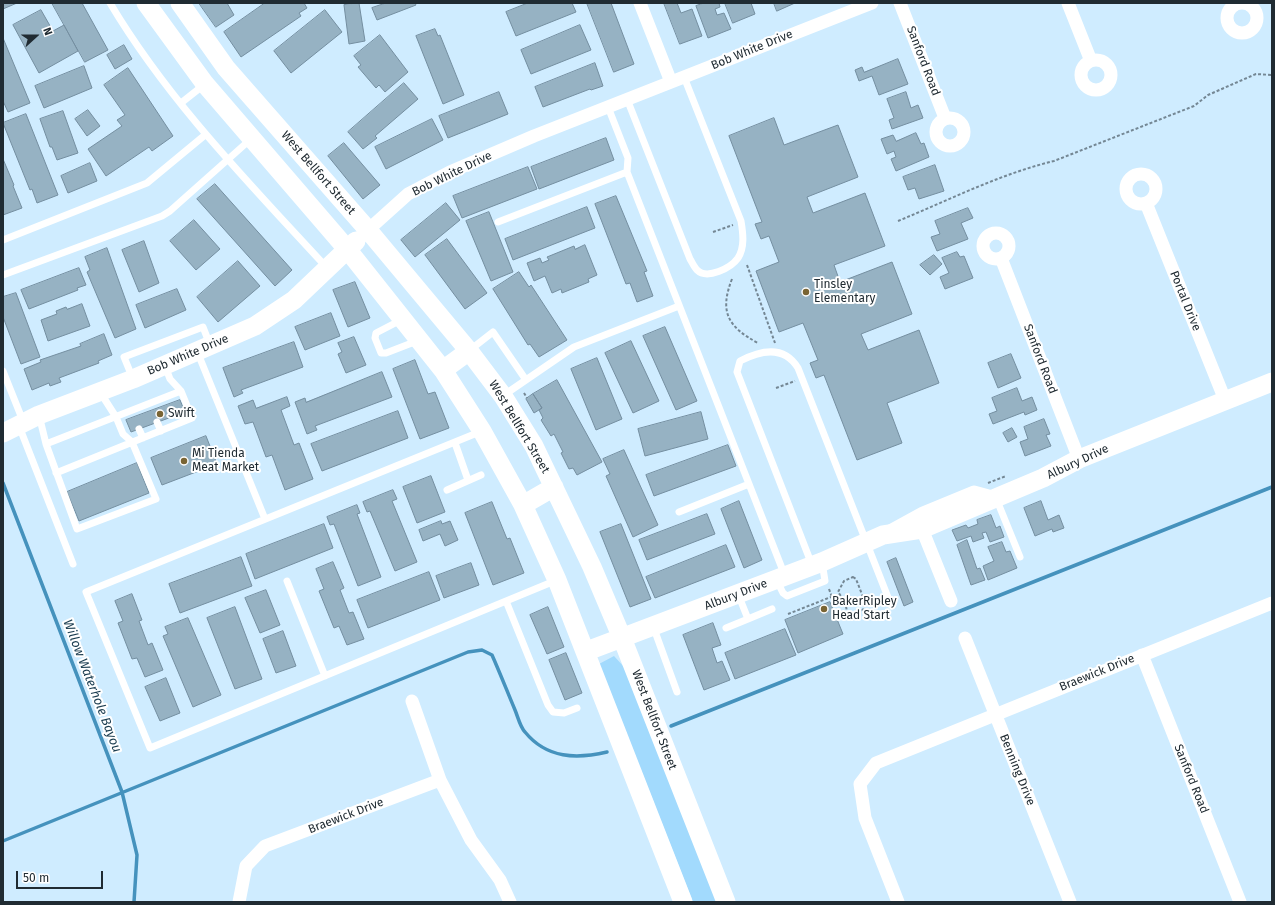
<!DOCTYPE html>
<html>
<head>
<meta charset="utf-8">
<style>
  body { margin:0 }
  #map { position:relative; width:1275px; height:905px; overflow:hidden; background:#cfecff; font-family:"Fira Sans",sans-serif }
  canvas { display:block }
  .frame { position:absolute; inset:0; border:4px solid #202b32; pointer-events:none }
  .north { position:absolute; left:16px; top:16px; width:40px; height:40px; -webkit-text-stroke:3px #fff; paint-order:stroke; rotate:69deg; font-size:11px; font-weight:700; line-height:16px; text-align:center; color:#202b32 }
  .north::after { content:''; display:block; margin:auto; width:14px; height:18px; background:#202b32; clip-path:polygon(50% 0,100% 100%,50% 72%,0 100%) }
  .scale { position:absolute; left:16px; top:871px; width:87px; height:18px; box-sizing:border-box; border:2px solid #202b32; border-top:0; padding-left:5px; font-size:12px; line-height:14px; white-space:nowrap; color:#202b32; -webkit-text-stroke:3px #fff; paint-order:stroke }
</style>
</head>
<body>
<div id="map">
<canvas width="1275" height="905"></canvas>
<div class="frame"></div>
<div class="north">N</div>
<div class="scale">50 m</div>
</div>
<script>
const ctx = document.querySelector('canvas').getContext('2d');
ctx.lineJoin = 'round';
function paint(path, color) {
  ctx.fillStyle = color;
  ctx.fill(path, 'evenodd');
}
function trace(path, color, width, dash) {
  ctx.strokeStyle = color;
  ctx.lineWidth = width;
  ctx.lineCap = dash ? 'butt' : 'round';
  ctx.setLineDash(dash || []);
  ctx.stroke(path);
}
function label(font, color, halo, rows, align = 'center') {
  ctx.font = font + ' "Fira Sans",sans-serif';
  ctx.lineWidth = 4;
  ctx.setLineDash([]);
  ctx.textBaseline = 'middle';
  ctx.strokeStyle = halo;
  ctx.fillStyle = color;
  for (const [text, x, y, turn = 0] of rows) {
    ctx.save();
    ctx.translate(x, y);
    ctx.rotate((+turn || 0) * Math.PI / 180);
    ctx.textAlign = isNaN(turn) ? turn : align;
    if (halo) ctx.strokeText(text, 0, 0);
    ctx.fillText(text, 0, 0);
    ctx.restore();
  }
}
const green = new Path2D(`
  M614 656 625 668 718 902H693L599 664Z`);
const stream = new Path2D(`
  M3 483 122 792 137 855 134 902
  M671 726 1272 487
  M3 841 468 652 482 650 492 655C500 673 507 691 515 710 518 717 520 727 525 732 547 759 577 759 607 752`);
const building = new Path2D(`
  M3 3H17L3 9Z
  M52 3H82L108 50 85 62Z
  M199 3H227L234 15 216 27Z
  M265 3H304L307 8 299 13 301 16 241 57 224 32Z
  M359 3 365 41 349 44 344 5Z
  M386 3H415L416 5 377 20 372 8Z
  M528 3H572L576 12 516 36 506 12Z
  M587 3H611L634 64 614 72Z
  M664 3H677L681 13 692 9 702 36 680 44Z
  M704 3H719L720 7 715 9 717 15 724 13 731 29 708 38 696 6Z
  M725 3H751L755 14 733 23Z
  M774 3H795L777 11Z
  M41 10 53 31 64 25 78 51 39 73 13 25Z
  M325 10 342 32 291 73 274 51Z
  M580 25 591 50 531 74 521 50Z
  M435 29 438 36 440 35 464 95 443 104 416 36Z
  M380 35 408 72 385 92 379 85 376 88 358 67 361 65 354 56Z
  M3 38 30 103 8 112 3 101Z
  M124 45 132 59 115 69 107 55Z
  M898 59 908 84 879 95 872 76 859 81 855 70 862 67 864 72Z
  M595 63 603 86 591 90 590 89 543 107 535 87Z
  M84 66 92 88 44 108 35 86Z
  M128 68 173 136 152 151 149 147 106 176 88 149 122 126 117 120 125 115 104 85Z
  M404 83 418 99 375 136 377 138 363 149 348 132Z
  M499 92 508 114 448 138 439 116Z
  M906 92 911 108 918 105 923 118 892 129 889 120 894 118 887 99Z
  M88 110 100 126 87 136 75 119Z
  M63 111 78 153 57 160 52 147H50L40 119Z
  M26 114 58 195 37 203 32 189 30 190 3 123Z
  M774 118 784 145 838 125 858 177 807 197 813 213 865 193 885 246 834 265 840 282 892 262 912 314 861 334 868 350 919 330 939 383 887 403 902 443 857 460 824 375 816 378 810 363 818 360 803 323 779 332 756 271 779 262 769 236 761 239 755 224 762 222 729 136Z
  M432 119 443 140 386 169 375 147Z
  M916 133 921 144 924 143 929 157 896 171 891 159 896 157 894 151 887 154 881 139 893 135 896 141Z
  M606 138 614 160 539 189 531 167Z
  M344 143 380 185 363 199 328 156Z
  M3 159 14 185 13 186 22 208 3 215Z
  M90 163 97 181 68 193 61 176Z
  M935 165 944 191 919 199 915 188 908 190 903 177Z
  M528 167 537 189 462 218 453 196Z
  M215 184 292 270 275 286 197 199Z
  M616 196 647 271 644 272 653 296 637 302 630 283 626 284 595 204Z
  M446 203 460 220 415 257 401 240Z
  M587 207 595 228 513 260 505 239Z
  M968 208 973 218 961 223 968 239 937 251 931 237 940 234 935 221Z
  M489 212 513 272 491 281 466 221Z
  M194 220 220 249 196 270 170 241Z
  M447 239 487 293 465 309 425 255Z
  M144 241 159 283 139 292 122 250Z
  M585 245 597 275 588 279 589 282 562 293 561 289 552 293 545 276 534 281 527 263 540 258 542 263 549 260 547 257 574 246 575 249Z
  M107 248 136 329 115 338 87 272 90 270 85 257Z
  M957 252 960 257 964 256 973 278 945 289 940 277 949 273 942 258Z
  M934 255 942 264 930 275 920 265Z
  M238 261 260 286 218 322 197 297Z
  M79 268 86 285 77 288 78 290 29 309 21 290Z
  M519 272 529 287 531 285 567 340 539 357 530 344 528 345 493 289Z
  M355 282 370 318 348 327 333 290Z
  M177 289 186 310 145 328 136 305Z
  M16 293 40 357 21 364 3 317V297Z
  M82 304 90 326 48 341 41 320 57 314 56 311 66 307 67 309Z
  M331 313 340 336 305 350 295 327Z
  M665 327 697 401 676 410 643 336Z
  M104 334 112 355 98 361 99 363 59 378 61 382 50 386 49 383 32 390 24 369 41 362 40 360 81 346 80 344Z
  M354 337 366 365 346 373 338 354 342 352 338 343Z
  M631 341 659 401 633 413 605 353Z
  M294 342 303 367 241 390 243 393 234 397 223 368Z
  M1011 354 1021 378 998 388 988 363Z
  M597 358 622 419 596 430 571 369Z
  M415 360 428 394 435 392 449 428 420 439 393 369Z
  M382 372 392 397 315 426 317 430 307 434 295 402 305 398 306 402Z
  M557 380 602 462 577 475 573 468 569 469 561 453 563 452 554 434 551 436 541 420 543 418 539 410 542 408 533 394Z
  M1017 388 1022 401 1032 397 1037 410 1025 415 1024 412 993 424 989 414 997 411 992 398Z
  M533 394 542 408 534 413 526 399Z
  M287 397 290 406 281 410 294 445 299 443 313 479 285 490 272 455 266 457 253 422 245 424 238 406 253 400 256 408Z
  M180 400 185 412 131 432 126 420Z
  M398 411 408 438 322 471 311 444Z
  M701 412 708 439 645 456 638 429Z
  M1044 419 1050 434 1046 435 1051 446 1025 456 1020 442 1028 439 1024 427Z
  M1012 428 1017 437 1008 442 1003 433Z
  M206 436 217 464 162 485 151 458Z
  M728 445 736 466 654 496 646 475Z
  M624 450 658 525 633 537 606 476 610 474 603 459Z
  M137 463 149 493 79 521 67 492Z
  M431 476 445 512 417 523 403 487Z
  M393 490 397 499 392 501 417 562 395 571 370 511 367 512 363 502Z
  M739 501 762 560 744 568 721 509Z
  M1041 501 1048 520 1059 515 1064 528 1053 532 1052 529 1035 536 1024 508Z
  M492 502 507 539 510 538 524 573 493 585 465 513Z
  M357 505 360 513 357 514 381 577 358 586 334 524 330 525 327 517Z
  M707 514 715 534 647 560 639 540Z
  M991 515 996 528 1000 526 1004 537 990 542 986 532 982 533 984 538 973 542 971 536 957 541 952 530 966 525 968 528 978 524 977 520Z
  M441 521 442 524 450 521 458 540 445 546 440 534 423 541 419 530Z
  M324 524 333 548 255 579 246 554Z
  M621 524 651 599 630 607 600 532Z
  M967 540 977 569 980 568 985 580 971 585 957 545Z
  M1002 542 1006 552 1010 551 1017 568 988 580 983 566 994 561 988 547Z
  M726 545 735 567 655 598 646 577Z
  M241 557 252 586 180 613 169 584Z
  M896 558 913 602 904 606 887 562Z
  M333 562 344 588 340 590 349 613 353 612 364 639 347 645 339 626 334 628 319 591 324 589 316 569Z
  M471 563 479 585 444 598 436 576Z
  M429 572 440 600 368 628 357 600Z
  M266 590 280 625 260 633 245 598Z
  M132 594 142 620 139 621 148 645 152 643 163 670 145 677 137 658 132 659 118 623 123 621 115 601Z
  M830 602 843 634 798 653 785 620Z
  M235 607 262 679 235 689 207 618Z
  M548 607 564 647 547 654 530 615Z
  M188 618 221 695 193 707 163 636 168 634 165 627Z
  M713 623 721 645 712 648 717 663 722 661 730 680 704 690 683 635Z
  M785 629 796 655 735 679 725 653Z
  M283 631 296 666 276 673 263 639Z
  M566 653 582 693 565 700 549 660Z
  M166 678 180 713 160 721 145 687Z`);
const path = new Path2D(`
  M898 221C949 200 1000 174 1054 161L1194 106 1208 95 1256 74 1272 75
  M713 232 733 225
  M747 265 775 343
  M732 279C719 312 728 327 758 343
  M776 388 795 381
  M524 393 527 398
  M988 483 1006 476
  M853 577 856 579 865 602 863 610 859 611 856 615 857 617 854 619 848 616 845 602 838 592 844 581Z
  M829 589 833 600 841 597
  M788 614 831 597`);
const lane = new Path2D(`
  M110 3C169 102 250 184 327 268
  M627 99 690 259C692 262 694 267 697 270 707 280 731 268 738 258 745 247 743 233 741 221L684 77
  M181 103 205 84
  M608 107 628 158 627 172 785 576
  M498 222 627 172
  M3 240 147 183 205 135
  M3 275 162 216 170 211 252 138
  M403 319 376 333 375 338 381 353H386L417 341
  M470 350 493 332 526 380
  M197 351 265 519
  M3 371 23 421
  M133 379 124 357 203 327 210 345
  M504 395 574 347 679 306
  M39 415 46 444 77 529 156 499 132 442 123 434 116 417 100 392
  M157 422 161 431
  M19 426 73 564
  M139 429 143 438
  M482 431 86 592 150 748 557 580
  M455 443 468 480
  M46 444 181 391
  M56 473 192 418 181 391 170 379 165 366
  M447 490 481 475
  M996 498 1020 557
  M679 512 749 484
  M812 565 737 372 740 361C761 350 784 345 798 368L891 605
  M776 579 783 593 787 596 825 581 822 562
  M287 581 325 676
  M738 594 748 619 772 609
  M506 601 548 705 553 712 564 713 577 708
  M653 626 677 692
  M726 628 748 619`);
const street = new Path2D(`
  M640 3 671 82
  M900 3 945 118
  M1068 3 1091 61
  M1227 18a15 15 0 1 1 30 0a15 15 0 1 1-30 0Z
  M1081 75a15 15 0 1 1 30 0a15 15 0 1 1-30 0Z
  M936 132a14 14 0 1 1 28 0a14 14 0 1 1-28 0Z
  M1126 189a15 15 0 1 1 30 0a15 15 0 1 1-30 0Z
  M1146 203 1225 400
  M368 230 408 194 450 172 534 136 872 3
  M983 246a13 13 0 1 1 26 0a13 13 0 1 1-26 0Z
  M1001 258 1079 459
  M922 529 951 601
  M892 530 923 513 974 492 996 498
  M965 638 1070 902
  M1142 655 1240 902
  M412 701 440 780 471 840 500 880 510 902
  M239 902 246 866 265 846 440 780
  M898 902 865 818 860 784 876 763 1272 603`);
const secondary = new Path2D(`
  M146 3 205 84 347 249 443 370 482 431 523 505 557 580 683 902
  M180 3 226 68 368 230 469 351 503 396 534 446 592 567 622 638 726 902
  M443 370 469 351
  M3 433 39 415 133 379 255 326 294 300 356 241
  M523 505 554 487
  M587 651 822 562 883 535 922 529 1043 478 1079 459 1272 382`);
const markers = [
  [806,292,4,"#796433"],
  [160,414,4,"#796433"],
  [184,461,4,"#796433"],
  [824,609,4,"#796433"]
];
const streetNames = [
  ["Bob White Drive",752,50,-22],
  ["Sanford Road",923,61,69],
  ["West Bellfort Street",318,173,49],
  ["Bob White Drive",452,174,-26],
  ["Portal Drive",1185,301,68],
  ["Bob White Drive",188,355,-23],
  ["Sanford Road",1040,359,69],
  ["West Bellfort Street",519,427,59],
  ["Albury Drive",1078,462,-25],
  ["Albury Drive",736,595,-21],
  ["Braewick Drive",1097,673,-22],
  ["West Bellfort Street",654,720,69],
  ["Benning Drive",1017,770,68],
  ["Sanford Road",1191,779,68],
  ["Braewick Drive",346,816,-21]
];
const poiNames = [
  ["Tinsley",814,285],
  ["Elementary",814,299],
  ["Swift",168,414],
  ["Mi Tienda",192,454],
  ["Meat Market",192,468],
  ["BakerRipley",832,602],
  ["Head Start",832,616]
];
const waterNames = [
  ["Willow Waterhole Bayou",92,686,69]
];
paint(green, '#a2dafd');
trace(stream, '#4592bd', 3.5);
paint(building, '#96b2c3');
trace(building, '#748ea0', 1);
trace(path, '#748794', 2, [3, 2]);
trace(lane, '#fff', 7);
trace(street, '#fff', 13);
trace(secondary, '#fff', 19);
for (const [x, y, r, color] of markers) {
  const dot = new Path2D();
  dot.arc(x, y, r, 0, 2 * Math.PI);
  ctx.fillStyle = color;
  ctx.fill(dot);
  trace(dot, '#fff', 1.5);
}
label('12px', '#202b32', '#fff', streetNames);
label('12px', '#202b32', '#fff', poiNames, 'left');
label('italic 13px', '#1b3d50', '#fff', waterNames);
</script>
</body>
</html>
